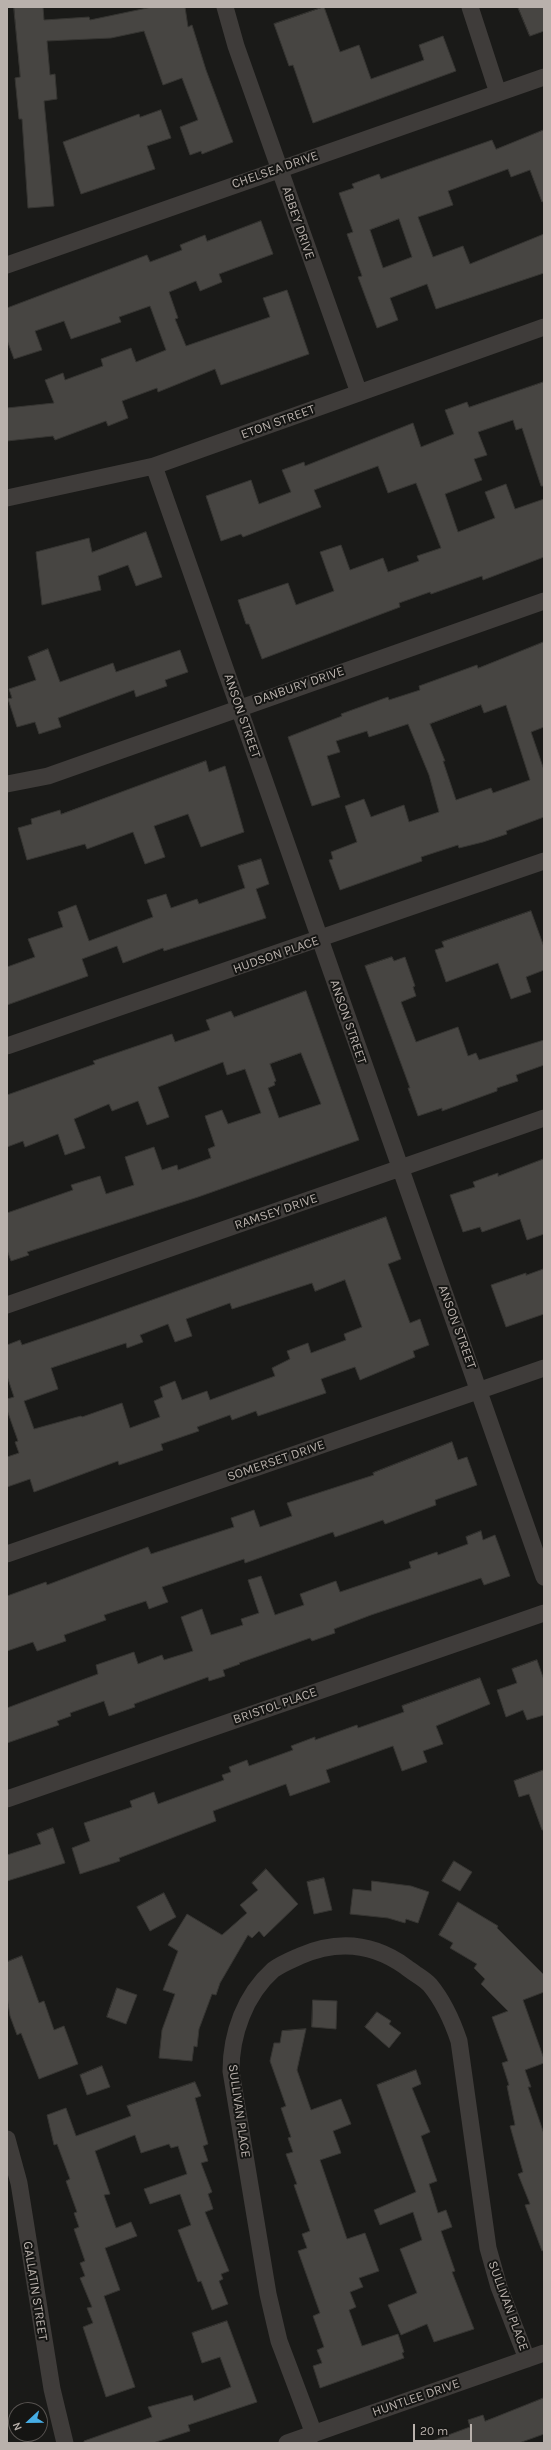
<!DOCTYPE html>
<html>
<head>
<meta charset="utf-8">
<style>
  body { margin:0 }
  #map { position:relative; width:551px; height:2450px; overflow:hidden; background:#1a1a18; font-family:Karla,sans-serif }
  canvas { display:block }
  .frame { position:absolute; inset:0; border:8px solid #b9b1ac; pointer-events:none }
  .north { position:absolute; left:8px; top:2402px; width:40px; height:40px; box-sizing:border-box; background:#151513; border:1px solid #575350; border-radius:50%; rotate:248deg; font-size:11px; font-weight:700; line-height:16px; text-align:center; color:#b9b1ac }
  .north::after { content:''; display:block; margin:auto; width:14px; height:18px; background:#46ade5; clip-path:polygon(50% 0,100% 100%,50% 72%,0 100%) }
  .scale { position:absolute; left:413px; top:2424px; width:59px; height:18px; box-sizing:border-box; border:2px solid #b9b1ac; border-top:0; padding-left:5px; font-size:12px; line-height:14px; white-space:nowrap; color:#b9b1ac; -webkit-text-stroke:3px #151513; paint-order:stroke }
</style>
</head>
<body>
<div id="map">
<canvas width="551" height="2450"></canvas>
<div class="frame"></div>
<div class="north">N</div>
<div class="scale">20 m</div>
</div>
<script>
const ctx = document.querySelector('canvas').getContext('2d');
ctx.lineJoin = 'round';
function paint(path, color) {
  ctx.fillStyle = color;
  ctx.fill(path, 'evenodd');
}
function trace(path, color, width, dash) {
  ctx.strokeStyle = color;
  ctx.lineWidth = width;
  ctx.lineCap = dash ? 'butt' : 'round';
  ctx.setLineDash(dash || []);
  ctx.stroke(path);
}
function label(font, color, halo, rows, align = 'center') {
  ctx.font = font + ' Karla,sans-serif';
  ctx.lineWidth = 4;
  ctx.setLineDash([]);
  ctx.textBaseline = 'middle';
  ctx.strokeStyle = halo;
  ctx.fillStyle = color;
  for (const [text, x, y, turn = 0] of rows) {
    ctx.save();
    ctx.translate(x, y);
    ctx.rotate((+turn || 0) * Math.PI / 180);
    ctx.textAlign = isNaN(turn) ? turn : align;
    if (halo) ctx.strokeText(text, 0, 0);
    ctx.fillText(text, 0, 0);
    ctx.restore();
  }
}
const building = new Path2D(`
  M14 7H43L44 20 89 17 90 20 152 7H185L188 27 192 25 206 70 233 142 202 154 201 151 190 155 180 127 198 120 182 78 163 85 144 31 111 38 47 41 50 75 55 74 57 99 44 101 54 206 28 208 22 119H19L15 78 20 77Z
  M324 7 340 52 359 45 371 79 424 60 419 45 443 36 456 71 313 123 293 65 289 66 274 24Z
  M518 7H544V31L530 36Z
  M161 110 171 138 147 146 155 169 81 194 63 142 139 114 140 117Z
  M544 130V201L542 202 530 170 511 177 508 169 448 191 453 205 418 217 433 257 463 246 470 264 544 234V273L436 309 427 284 390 298 398 320 377 328 358 277 362 276 347 234 353 232 339 193 354 188 352 184 379 174 381 179 492 140 496 149ZM399 219 412 257 383 268 370 230Z
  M261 221 273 254 219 274 222 282 200 291 196 281 169 292 178 318 175 319 186 346 270 317 263 298 287 290 309 354 221 385 215 369 158 392 157 388 122 401 128 418 108 426 106 421 55 440 53 436 7 441V408L54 403 45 380 63 373 65 380 103 366 101 359 131 348 136 362 166 350 150 306 119 317 121 322 71 339 64 321 35 331 42 350 14 359 7 340V308L147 255 150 262 182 250 180 245 205 235 207 241Z
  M544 382V486H541L522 428 516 430 513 420 478 432 487 455 474 459 482 480 445 494 458 532 495 518 485 492 506 484 515 509 544 499V557L483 580 482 576 431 594 430 592 399 603 400 607 262 659 249 624H246L238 600 288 583 296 605 334 591 320 552 341 545 350 570 383 558 388 572 419 561 417 556 441 548 416 483 388 493 378 466 314 490 321 507 243 537 241 534 221 541 206 496 251 480 259 504 291 492 282 470 304 462 305 466 413 423 421 447 454 434 445 410 467 402 469 407Z
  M146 532 162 577 136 586 128 565 98 576 101 590 42 605 36 552 89 538 92 552Z
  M544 642V727L531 732 544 770V817L506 831 507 834 483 842 459 848 458 845 421 857 422 861 340 890 329 860 333 859 331 852 357 842 345 806 364 799 371 817 404 805 409 822 439 812 429 775 408 724 369 737 367 731 336 741 340 752 327 756 340 797 312 806 288 737 342 716 341 714 388 697 389 700 420 690 419 686 477 665 478 668ZM481 705 484 713 506 705 530 780 493 793 491 788 456 800 443 761H445L430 724Z
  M48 649 60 682 113 663 116 672 180 650 188 672 165 680 167 686 136 697 134 690 58 718 61 727 39 734 35 722 17 727 8 699 12 698 9 689 36 680 28 657Z
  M206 761 209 772 225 766 244 832 201 847 188 814 154 826 165 857 145 864 133 832 87 849 85 844 27 860 18 828 32 824 31 819 60 810 61 814Z
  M261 859 269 884 256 889 266 918 164 951 163 948 123 963 117 946 82 959 88 976 7 1005V967L35 957 28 939 63 927 58 912 76 905 89 941 153 917 147 900 166 894 171 908 197 899 199 904 245 888 238 866Z
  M531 911 544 947V970L526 977 531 992 511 999 498 963 446 982 435 950 444 947 442 942Z
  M392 957 394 961 405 957 415 986 413 987 416 996 401 1002 416 1042 458 1027 468 1056 476 1053 479 1060 544 1040V1065L516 1075 518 1081 497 1088V1091L442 1111V1108L418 1116 408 1088H410L365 966Z
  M306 991 359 1140 198 1197 27 1252 29 1255 11 1261 7 1250V1213L73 1190 71 1185 100 1176 106 1194 134 1185 125 1157 154 1147 162 1170 177 1165 178 1170 211 1158 208 1149 215 1146 205 1116 222 1110 228 1124 261 1113 245 1069 227 1075 223 1062 158 1087 169 1117 147 1125 138 1101 112 1111 109 1104 74 1119 85 1148 65 1155 58 1134 25 1147 23 1141 7 1147V1095L95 1064 93 1061 172 1034 175 1042 210 1030 206 1020 231 1011 234 1017ZM301 1053 321 1104 279 1118 268 1088 275 1085 274 1082 276 1081 270 1064Z
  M544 1159V1234L527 1240 520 1219 482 1232 480 1227 463 1232 450 1195 475 1187 473 1182 498 1173V1176Z
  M386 1217 401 1259 388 1264 410 1323 420 1319 429 1345 413 1351 415 1357 360 1380 355 1367 321 1379 326 1393 258 1416 256 1411 232 1420 230 1415 197 1427 199 1431 161 1444 163 1450 119 1465 118 1461 34 1492 30 1479 7 1487V1457L19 1453 15 1442 18 1441 7 1410V1399L14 1397 7 1376V1345L20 1340 22 1345 93 1321ZM345 1280 362 1327 344 1334 346 1340 311 1353 308 1343 287 1351 290 1359 272 1368 275 1376 210 1400 207 1391 182 1400 175 1381 160 1387 163 1397 154 1401 160 1417 130 1428 122 1403 82 1417 81 1416 34 1429 24 1401 58 1389 51 1368 126 1343 127 1348 143 1342 140 1335 168 1324 175 1342 192 1336 186 1319 230 1303 232 1309 312 1283 315 1291Z
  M544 1269V1314L506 1327 491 1285 526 1273V1275Z
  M452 1442 458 1460 467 1457 477 1485 435 1500 436 1505 385 1524 383 1520 335 1537 333 1532 245 1563 244 1559 162 1587 168 1602 149 1609 146 1601 104 1615 106 1620 64 1635 66 1641 37 1651 33 1642 7 1651V1596L46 1582 47 1585 148 1547 151 1554 234 1527 231 1518 254 1510 260 1527 292 1516 287 1503 374 1475 373 1473Z
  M481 1531 483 1540 495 1535 510 1576 484 1585 481 1578 371 1615 334 1629 335 1633 312 1641 310 1638 239 1663 240 1664 223 1670 225 1676 209 1681 208 1677 134 1704 135 1707 109 1716 104 1701 70 1713 71 1716 57 1721 59 1725 7 1743V1708L98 1674 96 1665 134 1652 138 1664 162 1655 164 1660 193 1651 181 1617 202 1609 211 1635 243 1625 241 1619 259 1613 248 1580 261 1576 275 1615 304 1605 300 1594 336 1581 340 1592 411 1568 409 1562 437 1552 438 1555 468 1544 466 1537Z
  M537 1660 544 1680V1715L527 1720 523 1710 506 1717 497 1690 517 1683 512 1669Z
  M480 1678 490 1704 436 1726 443 1744 423 1751 427 1762 402 1771 393 1746 326 1770 330 1782 290 1796 286 1784 213 1811 216 1821 119 1858 120 1861 80 1874 72 1848 90 1841 84 1823 132 1807 130 1801 154 1792 158 1804 224 1780 222 1775 231 1772 229 1767 247 1760 249 1766 293 1750 291 1746 315 1737V1740L357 1725 358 1728 404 1712 402 1706Z
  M544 1770V1830H542L529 1794 519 1797 514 1781Z
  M53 1828 65 1863 7 1881V1855L41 1844 37 1834Z
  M454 1861 472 1872 460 1891 442 1881Z
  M266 1869 298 1904 264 1937 259 1931 252 1938 248 1935 220 1983 216 1995 212 1994 199 2029 197 2047 194 2046 192 2061 159 2058 162 2030 175 1994 163 1990 178 1951 168 1945 187 1914 222 1935 247 1913 240 1905 258 1890 252 1883Z
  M324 1878 332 1910 314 1914 307 1882Z
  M372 1881 411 1886 429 1892 418 1923 406 1919 405 1923 388 1918 350 1914 353 1889 371 1891Z
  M164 1893 176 1917 150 1931 137 1907Z
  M458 1902 498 1926 497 1928 544 1975V1992L523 2000 544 2059V2063L525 2070 531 2087H528L544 2134V2250L542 2251 525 2205 530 2204 518 2174 523 2172 510 2126 515 2125 507 2086 509 2085 502 2063 508 2061 492 2017 508 2011 481 1984 485 1979 474 1968 477 1964 450 1948 453 1943 439 1935Z
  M22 1956 39 2003 44 2001 54 2030 64 2026 78 2064 39 2079 21 2033 17 2035 10 2016 7 1997V1962Z
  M117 1988 137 1995 126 2024 107 2017Z
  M313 2000 337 2001 336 2029 312 2027Z
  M377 2012 391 2021 389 2024 401 2033 389 2048 365 2027Z
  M306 2029 297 2070 311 2110 341 2099 351 2124 333 2131 341 2153 320 2160 347 2239 365 2233 379 2271 359 2278 363 2287 350 2292 356 2307 349 2310 362 2346 398 2334 404 2352 402 2353 404 2358 320 2388 313 2366 322 2363 317 2350 324 2347 313 2316 320 2313 298 2251 307 2248 302 2234 310 2231 294 2185 297 2184 286 2154 293 2152 288 2138 291 2137 281 2108 286 2106 270 2061 274 2043H280L282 2031Z
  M102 2066 110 2087 87 2095 80 2075Z
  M416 2070 421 2084 412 2088 430 2132 421 2136 437 2181 429 2184 438 2213 446 2210 452 2227 441 2231 455 2271 452 2272 474 2329 434 2342 427 2324 401 2335 388 2305 417 2293 400 2249 422 2240 413 2212 380 2225 374 2210 416 2192 377 2085Z
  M195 2082 201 2096 195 2098 208 2144 203 2146 208 2161 201 2163 212 2192 208 2194 213 2209 205 2212 229 2271 221 2274 223 2279 219 2281 228 2304 212 2310 201 2281 198 2282 178 2230 191 2225 180 2194 150 2204 144 2189 187 2174 178 2146 171 2148 169 2144 141 2153 135 2135 95 2151 110 2194 104 2195 116 2228 131 2222 137 2236 105 2248 120 2290 104 2296 135 2387 106 2397 83 2327 93 2323 87 2308 92 2307 80 2278 85 2276 80 2263 85 2261 74 2229 79 2227 74 2213 77 2212 66 2181 70 2179 57 2144 54 2145 47 2115 66 2108 76 2136 131 2116 127 2106Z
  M227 2321 257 2402 188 2425 190 2431 153 2443H84V2441L152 2417 148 2407 192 2395 194 2401 231 2387 220 2357 202 2363 192 2333Z
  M544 2398V2434L519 2443H433L432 2441 470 2427 468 2420 483 2415 485 2421Z`);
const street = new Path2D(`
  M225 7 236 46 359 393
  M470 7 498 93
  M7 265 544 77
  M154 466 544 1577
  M7 498 154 466 544 327
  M7 784 48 776 544 601
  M7 1046 544 861
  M7 1305 544 1118
  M7 1554 544 1368
  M7 1799 544 1613
  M7 2139 19 2183 52 2389 65 2443
  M314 2434 279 2341 268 2294 231 2071C231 2034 245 1995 273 1970 281 1964 291 1960 300 1956 337 1940 373 1943 406 1967 413 1973 424 1978 430 1985 444 2002 452 2020 459 2041L488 2248 499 2287 527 2359
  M287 2443 544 2353`);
const streetNames = [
  ["CHELSEA DRIVE",275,170,-19],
  ["ABBEY DRIVE",298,223,71],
  ["ETON STREET",278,422,-20],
  ["DANBURY DRIVE",299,686,-19],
  ["ANSON STREET",242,716,71],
  ["HUDSON PLACE",276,955,-19],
  ["ANSON STREET",348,1022,71],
  ["RAMSEY DRIVE",276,1212,-19],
  ["ANSON STREET",457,1327,70],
  ["SOMERSET DRIVE",276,1461,-19],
  ["BRISTOL PLACE",275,1706,-19],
  ["SULLIVAN PLACE",239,2111,82],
  ["GALLATIN STREET",35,2291,81],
  ["SULLIVAN PLACE",508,2306,70],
  ["HUNTLEE DRIVE",416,2398,-19]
];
paint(building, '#474542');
trace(building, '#363532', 1);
trace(street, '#3f3c3a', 17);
label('13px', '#b9b1ac', '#151513', streetNames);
</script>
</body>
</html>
